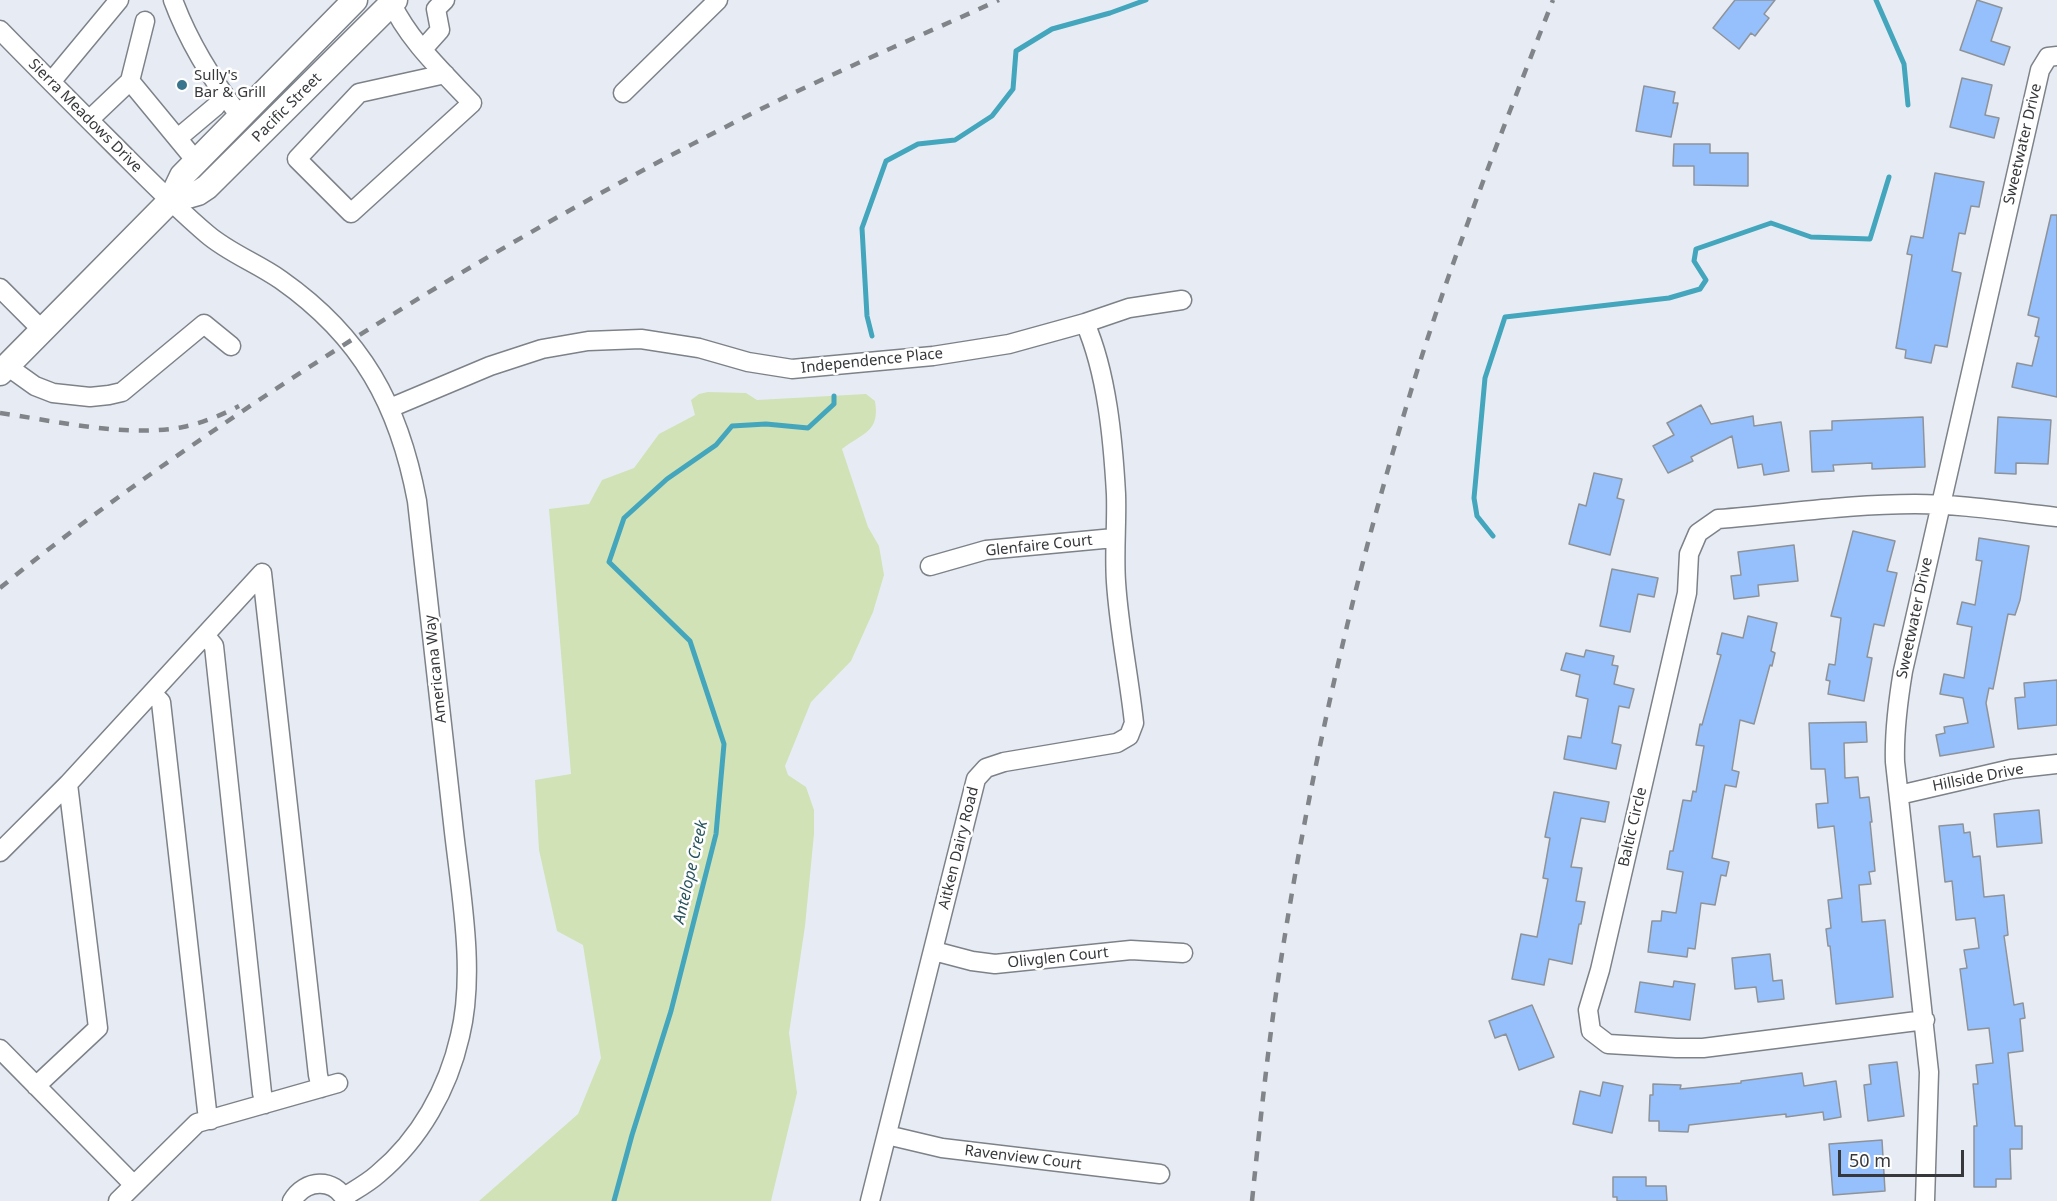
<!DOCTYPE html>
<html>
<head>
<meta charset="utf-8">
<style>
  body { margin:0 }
  #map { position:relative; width:2057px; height:1201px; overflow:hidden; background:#e7ecf4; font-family:"Noto Sans",sans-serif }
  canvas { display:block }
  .scale { position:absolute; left:1838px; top:1150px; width:126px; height:27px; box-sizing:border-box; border:3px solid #36383b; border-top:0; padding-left:8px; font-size:18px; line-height:21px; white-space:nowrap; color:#36383b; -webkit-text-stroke:4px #fff; paint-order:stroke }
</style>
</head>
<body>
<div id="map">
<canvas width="2057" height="1201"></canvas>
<div class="scale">50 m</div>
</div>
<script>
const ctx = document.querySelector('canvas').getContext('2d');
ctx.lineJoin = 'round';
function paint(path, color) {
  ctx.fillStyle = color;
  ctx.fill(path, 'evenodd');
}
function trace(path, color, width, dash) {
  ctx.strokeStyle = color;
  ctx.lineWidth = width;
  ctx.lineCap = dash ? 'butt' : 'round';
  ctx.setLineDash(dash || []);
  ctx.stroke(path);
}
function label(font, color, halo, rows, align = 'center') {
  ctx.font = font + ' "Noto Sans",sans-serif';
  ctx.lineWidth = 5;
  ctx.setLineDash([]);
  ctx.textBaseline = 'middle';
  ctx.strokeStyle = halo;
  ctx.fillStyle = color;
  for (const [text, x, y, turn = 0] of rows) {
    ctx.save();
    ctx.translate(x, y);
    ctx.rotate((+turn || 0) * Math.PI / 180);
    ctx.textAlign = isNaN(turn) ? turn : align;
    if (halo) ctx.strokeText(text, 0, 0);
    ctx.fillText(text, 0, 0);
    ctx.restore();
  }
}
const green = new Path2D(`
  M708 392 746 393 757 400 866 394 875 401C880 432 864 432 842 449L868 527 879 546 884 575 873 612 851 661 811 702 785 766 788 775 806 787 814 810V834L805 926 789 1033 797 1093 771 1201H479L578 1114 601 1058 583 945 557 931 539 850 535 780 571 774 549 509 589 504 602 480 634 468 659 434 695 415 691 400 699 394Z`);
const stream = new Path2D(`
  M1876 0 1904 64 1908 105
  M872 336 867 316 862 228 886 161 918 144 955 140 992 116 1013 89 1016 51 1052 29 1110 13 1146 0
  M1493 536 1477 516 1474 498 1485 378 1505 317 1669 298 1700 289 1706 280 1694 261 1696 249 1771 223 1811 237 1870 239 1889 177
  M614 1201 632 1135 671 1011 716 834 724 744 690 641 609 562 624 518 667 479 716 445 732 426 766 424 808 428 834 404V396`);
const building = new Path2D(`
  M1735 0H1775L1764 14 1769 18 1755 36 1751 33 1739 49 1713 28Z
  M1977 0 2002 8 1991 41 2010 47 2004 65 1960 50Z
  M1962 78 1992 85 1985 115 1999 118 1994 138 1950 127Z
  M1644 86 1675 92 1673 103H1678L1671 137 1636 131Z
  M1674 144H1710V153H1748V186L1694 185V166H1673Z
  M1935 173 1984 182 1979 207 1971 206 1965 234 1959 233 1952 271 1961 273 1947 347 1935 345 1931 363 1905 358 1906 350 1896 348 1912 255 1907 254 1911 236 1923 238Z
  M2051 215H2057V397L2012 387 2017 363 2032 366 2039 337 2035 336 2039 318 2028 315Z
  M1701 405 1711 424 1753 416 1754 426 1781 422 1789 471 1764 475 1762 464 1738 468 1732 436 1691 457 1693 461 1668 473 1653 446 1674 435 1667 423Z
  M1923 417 1925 467 1872 469V463L1833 465 1834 471 1812 472 1810 431 1832 430V421Z
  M1998 417 2051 420 2048 464 2016 463V474L1995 473Z
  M1594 473 1622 479 1617 498 1624 500 1610 555 1569 544 1579 504 1586 506Z
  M1853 531 1895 541 1887 571 1897 573 1884 626 1874 624 1867 657 1872 658 1864 701 1828 694 1830 681 1826 680 1829 664 1835 665 1841 618 1831 616Z
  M1979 538 2029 546 2020 600 2015 615 2008 614 1993 689 1989 688 1986 703 1994 747 1940 756 1936 735 1945 733 1944 727 1968 723 1963 698 1940 694 1944 674 1964 678 1972 627 1957 624 1962 602 1975 605 1982 561 1976 560Z
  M1794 545 1798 581 1758 585 1759 596 1734 599 1731 576 1741 575 1738 552Z
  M1612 569 1658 578 1654 597 1638 594 1630 632 1600 626Z
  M1748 616 1777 623 1771 651 1775 653 1772 666 1770 665 1754 724 1740 720 1732 770 1739 772 1736 787 1725 785 1712 858 1729 862 1726 876 1721 875 1715 905 1701 903 1695 949 1688 948 1687 957 1648 952 1652 921H1661L1662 911 1676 913 1683 872 1667 869 1670 851H1673L1683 800 1691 801 1693 791 1696 792 1704 746 1696 745 1700 724 1702 725 1721 655 1717 654 1722 633 1743 638Z
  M1586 650 1614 656 1612 665 1618 666 1614 684 1634 689 1629 708 1619 706 1612 743 1621 745 1616 769 1564 759 1568 736 1581 738 1588 699 1576 696 1580 675 1561 670 1566 653 1584 657Z
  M2057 680V725L2018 729 2015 698 2025 697 2024 683Z
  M1866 722 1867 742 1844 743 1845 778 1858 777 1860 798 1869 797 1872 822H1870L1875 871 1869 872 1871 884 1859 885 1862 922 1885 920 1893 997 1836 1004 1830 946H1828L1826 929 1831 928 1828 900 1842 898 1834 826 1818 828 1816 804 1828 803 1825 769H1811L1809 723Z
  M1554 792 1609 802 1605 822 1581 818 1571 867 1582 868 1576 901 1585 902 1581 924H1579L1572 964 1549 959 1544 985 1512 979 1521 934 1537 937 1548 879 1543 878 1550 838 1545 837Z
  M2039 810 2042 843 1997 847 1994 814Z
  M1963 824 1964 833 1970 832 1973 857 1980 856 1984 897 2004 895 2008 935 2004 936 2014 1005 2023 1003 2025 1018 2020 1019 2023 1051 2008 1053 2015 1126H2022V1149H2010L2011 1179H1996V1187H1974V1126H1977L1973 1084H1978L1976 1065 1993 1063 1989 1028 1968 1030 1960 969 1967 968 1964 950 1979 948 1975 918 1956 920 1952 881 1945 882 1939 826Z
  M1770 954 1773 981 1782 980 1784 999 1758 1002 1756 987 1735 989 1732 958Z
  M1674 981 1695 984 1690 1020 1635 1012 1640 982 1673 987Z
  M1532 1005 1554 1057 1519 1070 1506 1034 1495 1038 1489 1021Z
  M1897 1062 1904 1116 1868 1121 1864 1085 1871 1084 1869 1065Z
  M1802 1073 1804 1086 1836 1081 1841 1117 1824 1120 1823 1112 1786 1117V1114L1689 1125 1688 1132 1659 1131V1121H1649L1650 1095H1653V1084L1681 1085 1680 1089 1741 1083V1081Z
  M1603 1082 1623 1086 1612 1133 1573 1124 1580 1091 1600 1096Z
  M1882 1140 1885 1191 1833 1195 1829 1144Z
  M1613 1177H1646V1186H1666L1667 1201H1617V1197H1613Z`);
const minor = new Path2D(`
  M173 0C189 43 212 80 240 116
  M390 0C408 40 442 71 472 103L351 213 297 159 359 93 445 74
  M0 30C38 69 77 108 115 146 145 176 175 207 207 234 229 253 257 263 281 280 362 337 399 405 417 501 429 609 441 716 453 823 460 889 476 971 460 1036 448 1089 420 1139 378 1174 368 1183 355 1190 344 1197
  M423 49 440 30 436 9 445 0
  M130 81 145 21
  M51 82 119 0
  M623 93 718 0
  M89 120 130 81 196 161
  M178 138 216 106
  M0 288 42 330
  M7 366 35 386 53 393 90 397 109 395 122 392 204 324 231 346
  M390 408 490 366 542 349 588 341 641 339 699 348 748 362 792 369 933 356 1009 344 1085 323 1129 308 1182 300
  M930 566 986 550 1114 538
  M262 573 318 1075 321 1088
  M205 635 214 646 262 1093 265 1104
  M152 693 161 702 207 1111 211 1120
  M68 784 262 573
  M1899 795 2011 769 2057 764
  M0 852 68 784 98 1028 36 1086
  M934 951 972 961 995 964 1131 950 1183 953
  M1925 1020 1703 1048H1676L1608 1044 1591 1031 1588 1010 1600 970 1687 593 1689 554 1698 533 1718 519C1784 514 1849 504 1915 504 1963 504 2010 512 2057 517
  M0 1049 134 1185
  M887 1135 942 1148 1160 1174
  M118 1201 197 1123 338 1083
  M292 1201C305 1179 334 1177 346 1201
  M870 1201 976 779 986 768 1004 762 1117 743 1129 736 1134 723C1129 676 1119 629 1116 582 1114 552 1117 523 1116 494 1113 440 1107 373 1085 323
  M1925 1201 1929 1072 1895 762C1894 731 1898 701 1903 671L2040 70 2048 57 2057 56`);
const major = new Path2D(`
  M170 201 198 193 207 187 395 0
  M0 373 170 201 182 176 355 0`);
const rail = new Path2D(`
  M0 413C56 421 127 438 183 427 202 423 222 415 239 406
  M0 588C85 518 174 457 265 396 422 292 586 197 755 112 834 72 918 37 999 0
  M1252 1201C1261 1114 1270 1027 1284 941 1314 752 1358 564 1414 381 1454 252 1504 126 1553 0`);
const markers = [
  [182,85,6,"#38758c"]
];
const poiNames = [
  ["Sully's",194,76],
  ["Bar & Grill",194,93]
];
const streetNames = [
  ["Pacific Street",287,108,-45],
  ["Sierra Meadows Drive",85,116,45],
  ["Sweetwater Drive",2023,144,-77],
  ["Independence Place",872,361,-6],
  ["Glenfaire Court",1039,546,-6],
  ["Sweetwater Drive",1915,618,-78],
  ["Americana Way",436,669,-96],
  ["Hillside Drive",1978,778,-11],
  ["Baltic Circle",1633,827,-77],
  ["Aitken Dairy Road",959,848,-76],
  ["Olivglen Court",1058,958,-6],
  ["Ravenview Court",1023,1158,7]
];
const waterNames = [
  ["Antelope Creek",691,872,-77]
];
paint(green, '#d1e2b6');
trace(stream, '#44a6bc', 5);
paint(building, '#96c0fb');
trace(building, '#8e939a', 1.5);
trace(minor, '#7d8289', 21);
trace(major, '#7d8289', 27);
trace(minor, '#fff', 18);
trace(major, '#fff', 24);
trace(rail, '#818489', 4.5, [10, 10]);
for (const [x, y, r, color] of markers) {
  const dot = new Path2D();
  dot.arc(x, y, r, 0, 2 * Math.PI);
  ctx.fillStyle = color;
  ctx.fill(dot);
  trace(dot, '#fff', 2);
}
label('15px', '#36383b', '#fff', poiNames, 'left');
label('15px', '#36383b', '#fff', streetNames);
label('italic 16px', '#28535d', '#fff', waterNames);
</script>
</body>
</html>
